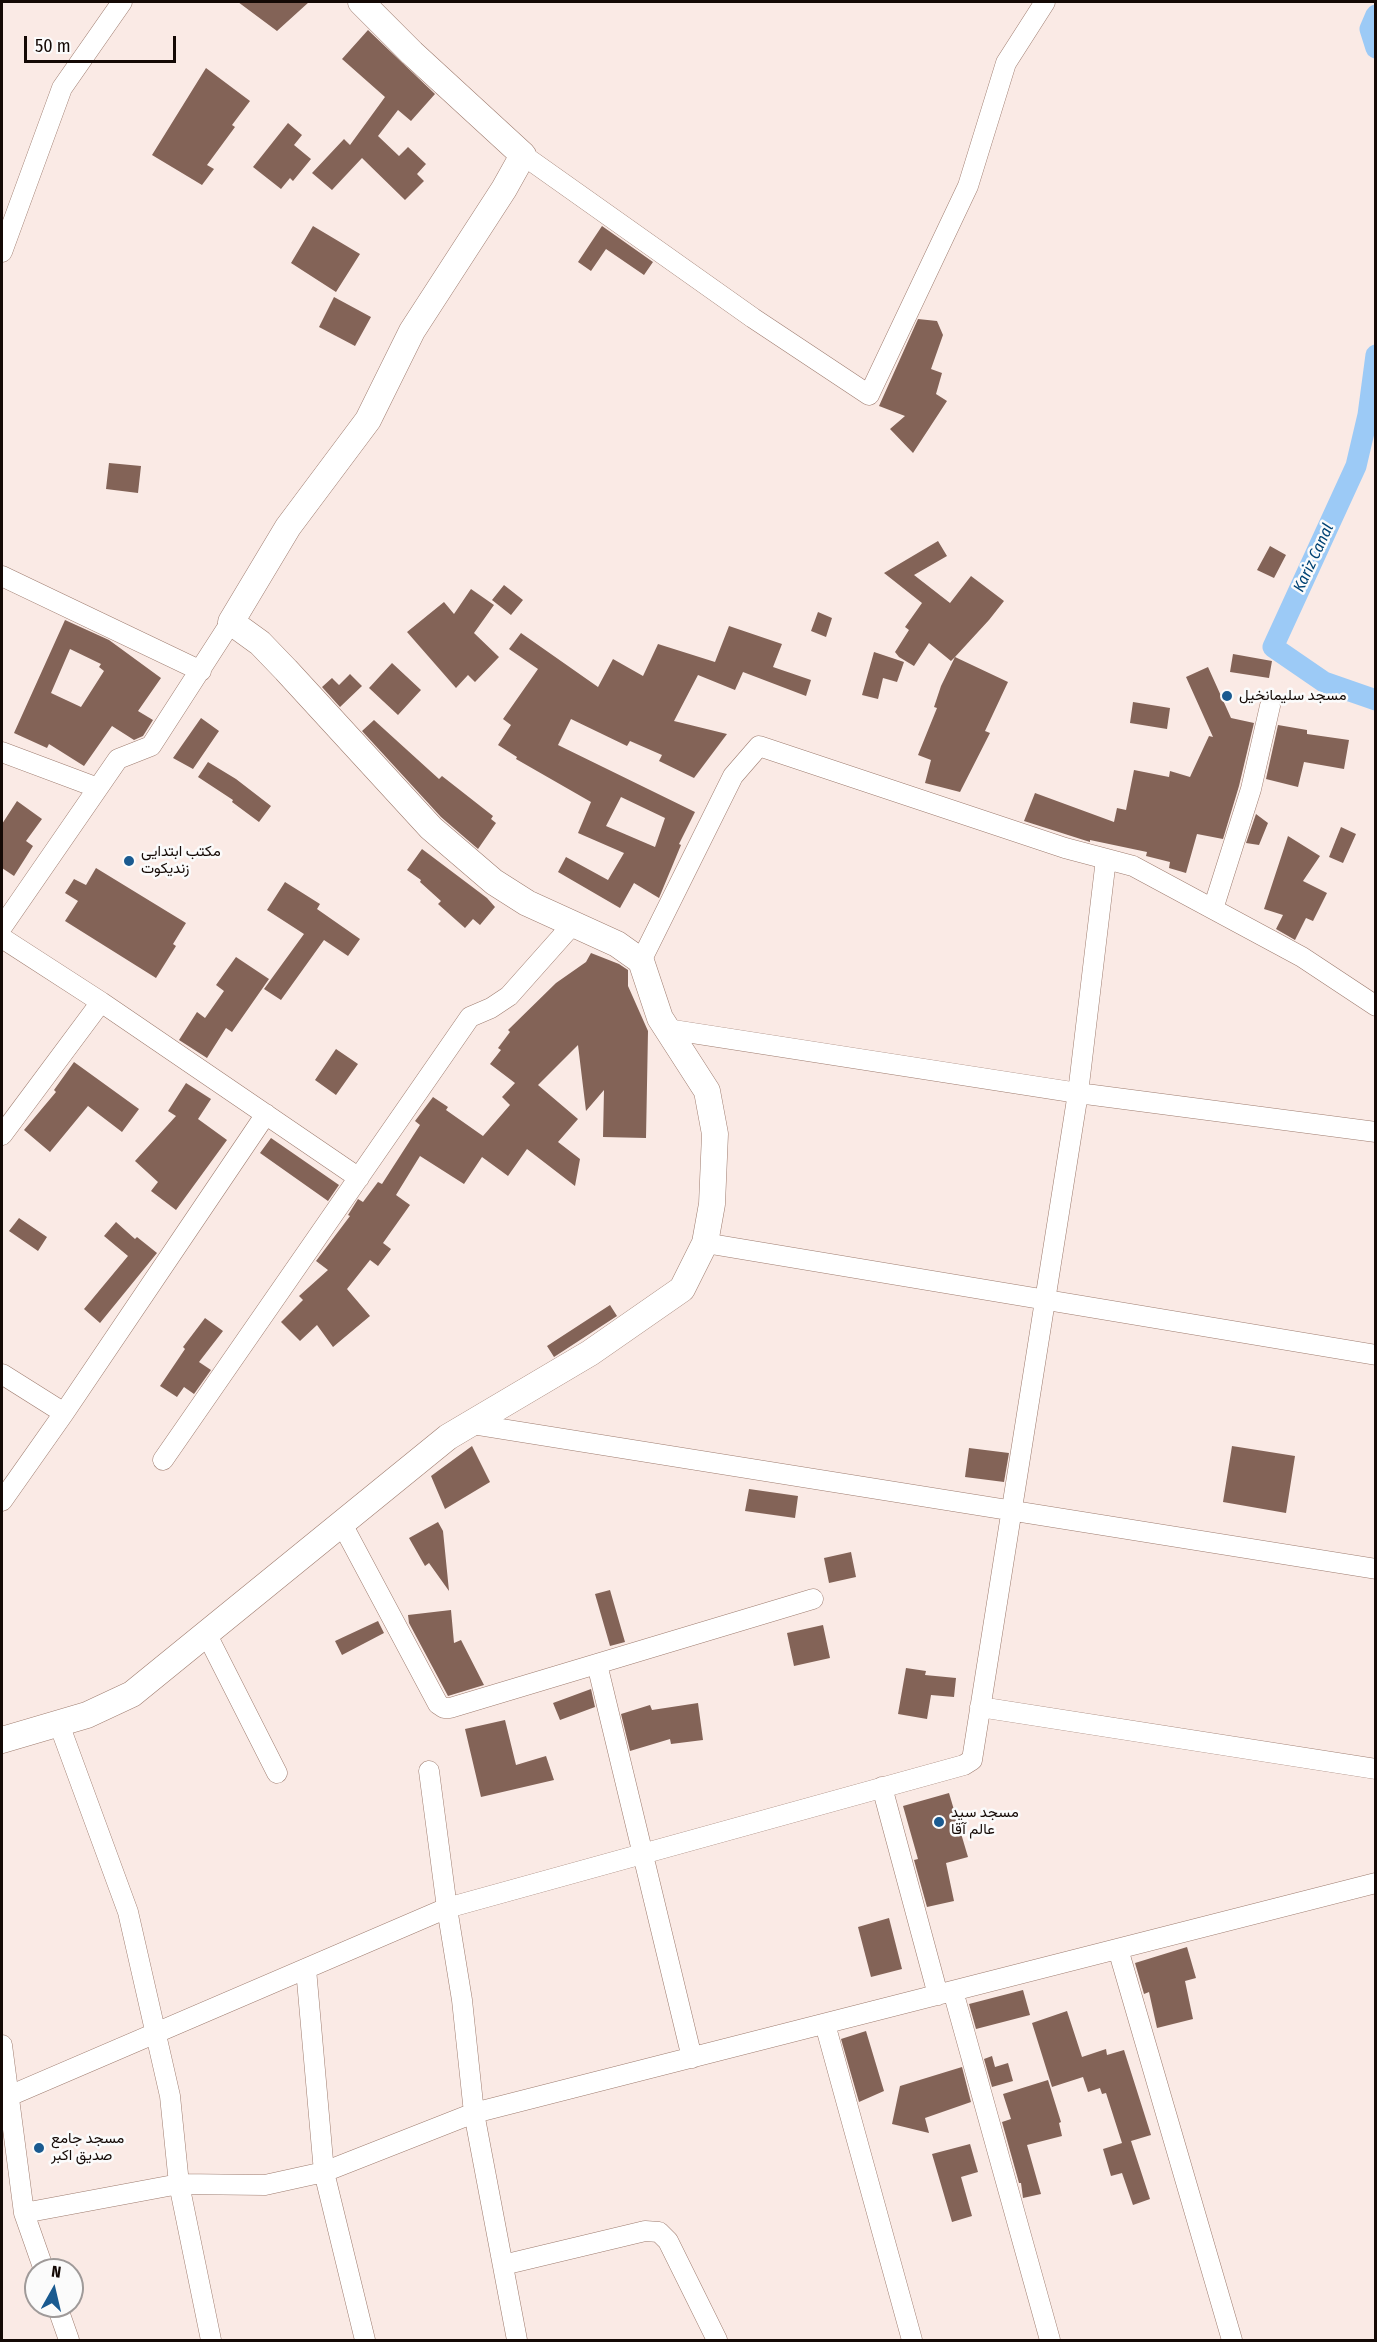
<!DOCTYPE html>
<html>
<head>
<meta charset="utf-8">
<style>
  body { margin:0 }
  #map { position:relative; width:1377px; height:2342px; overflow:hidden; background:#faeae5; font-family:"Fira Sans Condensed",sans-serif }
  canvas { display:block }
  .frame { position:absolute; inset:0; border:3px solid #140905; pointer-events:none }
  .north { position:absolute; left:24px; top:2258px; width:60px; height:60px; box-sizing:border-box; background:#fbfbfb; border:2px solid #9f9a99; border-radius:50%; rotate:8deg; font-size:16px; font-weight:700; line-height:24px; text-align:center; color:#140905 }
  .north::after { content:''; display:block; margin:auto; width:21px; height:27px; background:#1a5a90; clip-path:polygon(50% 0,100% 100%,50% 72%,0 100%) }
  .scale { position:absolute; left:24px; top:36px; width:152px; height:27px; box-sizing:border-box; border:3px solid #140905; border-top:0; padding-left:8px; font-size:18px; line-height:21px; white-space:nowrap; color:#140905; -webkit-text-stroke:4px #fbfbfb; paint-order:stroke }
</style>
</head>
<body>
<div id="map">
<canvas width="1377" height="2342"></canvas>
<div class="frame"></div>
<div class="north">N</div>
<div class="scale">50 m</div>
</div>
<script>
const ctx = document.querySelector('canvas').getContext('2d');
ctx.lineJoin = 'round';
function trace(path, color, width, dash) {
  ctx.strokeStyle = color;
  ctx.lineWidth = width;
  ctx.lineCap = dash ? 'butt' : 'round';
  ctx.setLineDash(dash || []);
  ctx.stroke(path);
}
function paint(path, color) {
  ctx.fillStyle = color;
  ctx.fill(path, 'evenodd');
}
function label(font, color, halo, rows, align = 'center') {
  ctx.font = font + ' "Fira Sans Condensed",Vazirmatn,sans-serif';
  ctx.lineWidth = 5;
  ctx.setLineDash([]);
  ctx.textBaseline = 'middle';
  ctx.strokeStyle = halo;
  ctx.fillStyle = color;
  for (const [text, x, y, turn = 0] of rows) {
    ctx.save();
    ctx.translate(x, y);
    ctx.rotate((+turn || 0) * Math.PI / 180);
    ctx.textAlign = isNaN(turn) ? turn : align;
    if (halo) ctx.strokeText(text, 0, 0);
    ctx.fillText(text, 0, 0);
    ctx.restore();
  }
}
const canal = new Path2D(`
  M1376 15 1370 29 1376 48
  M1376 355 1368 415 1356 466 1273 647 1324 682 1376 700`);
const building = new Path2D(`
  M238 2H309L277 31Z
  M368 30 435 94 411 121 398 110 378 136 399 156 408 147 426 164 417 174 424 181 405 200 362 158 332 190 312 173 344 139 350 145 385 97 342 59Z
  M206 68 250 101 232 125 235 127 207 165 214 169 202 185 152 155Z
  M288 123 302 135 294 145 311 159 293 181 290 178 281 189 253 167Z
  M313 226 360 254 336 292 291 263Z
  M602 226 653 262 644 275 606 249 591 271 578 262Z
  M334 297 371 317 355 346 319 327Z
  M918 319 937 321 943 335 931 369 942 373 936 394 947 401 913 453 890 429 905 416 879 406Z
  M109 463 141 466 138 493 106 489Z
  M938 541 947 556 914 575 950 603 971 576 1004 601 989 620 955 657 1008 682 985 731 990 733 960 792 925 783 931 760 918 755 937 708 934 707 941 686 955 657 951 661 929 643 914 666 899 657 895 652 909 630 905 627 922 603 884 573Z
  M1270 546 1286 555 1274 578 1257 570Z
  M504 585 523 600 511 615 492 600Z
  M471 589 494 605 474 633 499 657 475 682 468 675 456 688 407 632 444 602 454 614Z
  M818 612 832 618 826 637 811 631Z
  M65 620 109 640 161 678 138 711 153 720 143 736 134 740 112 726 84 766 49 744 47 748 14 733ZM70 649 101 664 99 667 104 671 81 707 51 693Z
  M729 626 782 644 773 667 811 680 806 696 743 672 735 690 698 675 674 721 727 734 694 778 659 761 662 755 630 741 627 746 571 719 558 745 695 812 679 844 681 845 659 898 634 883 620 908 558 872 566 857 608 880 624 853 578 833 591 802 516 759 517 757 498 745 511 725 503 719 538 669 509 649 521 633 598 687 613 659 643 676 658 644 715 662ZM621 797 665 818 655 847 606 826Z
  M874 652 904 662 897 682 883 678 878 699 862 695Z
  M1233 654 1272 661 1269 678 1230 672Z
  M392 663 421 690 398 715 369 688Z
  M1208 667 1231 718 1254 723 1239 786 1223 839 1197 834 1186 873 1169 868 1170 862 1146 856 1147 852 1090 840V842L1024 821 1035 793 1114 822 1117 808 1126 810 1134 770 1169 777 1170 771 1190 777 1209 736 1213 737 1186 677Z
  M350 674 362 686 340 707 322 687 332 678 339 685Z
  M1133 702 1170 708 1167 729 1130 723Z
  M201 718 219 731 193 769 173 758Z
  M374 720 439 779 442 776 493 816 491 819 496 823 478 849 441 817 362 731Z
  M1278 725 1307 730V734L1349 740 1344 769 1304 762 1298 787 1266 779Z
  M208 762 236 779 271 806 259 822 232 802 233 800 198 777Z
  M17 801 42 819 26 841 33 846 14 876 2 868V824Z
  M1256 814 1268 823 1259 845 1246 843Z
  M1341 827 1356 834 1343 863 1329 857Z
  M1288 836 1320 856 1303 881 1327 893 1313 921 1306 918 1295 940 1276 929 1283 915 1264 909Z
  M422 849 487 898 495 907 480 925 473 919 465 928 438 904 441 901 420 882 421 880 407 870Z
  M96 868 186 923 173 944 176 946 156 978 65 921 78 901 65 893 74 879 86 885Z
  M285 882 320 904 317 909 360 939 348 956 324 940 281 1000 264 989 304 934 267 910Z
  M591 953 619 964 628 970V986L648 1031 646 1138 603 1137 604 1090 586 1111 578 1045 538 1085 578 1119 558 1142 580 1159 575 1186 527 1149 508 1176 482 1157 464 1184 420 1156 396 1195 410 1205 383 1243 391 1249 378 1266 370 1260 347 1289 370 1316 333 1347 317 1325 300 1341 281 1322 303 1300 299 1296 328 1270 316 1261 350 1216 348 1215 358 1199 363 1202 378 1182 382 1184 420 1125 415 1121 433 1097 448 1107 446 1110 483 1136 510 1105 502 1097 515 1083 490 1064 501 1050 498 1048 510 1032 508 1030 556 983 586 962Z
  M236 957 269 979 232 1032 226 1028 207 1058 179 1040 197 1012 205 1018 224 991 216 985Z
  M336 1049 358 1064 336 1095 315 1080Z
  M74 1062 139 1109 122 1132 88 1106 50 1152 24 1130 56 1092 54 1090Z
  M186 1083 211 1099 198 1119 227 1140 176 1210 151 1191 158 1182 135 1161 176 1116 168 1111Z
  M271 1138 339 1185 328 1201 260 1153Z
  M19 1218 47 1237 38 1251 9 1231Z
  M116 1222 135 1239 137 1237 157 1253 100 1323 84 1309 128 1256 104 1236Z
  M610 1305 617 1316 554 1357 547 1346Z
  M205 1318 223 1331 199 1362 211 1370 194 1394 184 1387 177 1397 160 1386 185 1349 183 1347Z
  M472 1446 490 1482 445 1509 431 1476Z
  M1232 1446 1295 1456 1286 1513 1223 1502Z
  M969 1448 1009 1453 1004 1482 965 1477Z
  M749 1489 798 1496 795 1518 745 1511Z
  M438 1522 443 1531 449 1591 429 1563 425 1566 409 1538Z
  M851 1552 856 1577 829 1583 824 1558Z
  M610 1590 625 1642 610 1646 595 1594Z
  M451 1610 454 1643 461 1640 484 1685 448 1696 409 1623 408 1615Z
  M378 1621 384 1633 342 1655 335 1641Z
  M823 1625 830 1658 794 1666 787 1633Z
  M906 1668 926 1671 925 1675 956 1678 954 1697 931 1695 927 1719 898 1714Z
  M591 1689 595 1707 560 1720 553 1703Z
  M698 1703 703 1740 671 1744 670 1739 630 1751 621 1714 650 1705 652 1710Z
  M505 1720 516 1765 546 1756 554 1780 481 1797 465 1729Z
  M949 1793 968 1857 946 1863 954 1901 927 1907 914 1860 918 1859 903 1806Z
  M889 1918 902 1969 871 1977 858 1927Z
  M1187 1947 1196 1978 1185 1981 1193 2019 1157 2028 1149 1992 1144 1994 1135 1963Z
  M1023 1990 1030 2015 976 2029 969 2004Z
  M1067 2011 1082 2057 1106 2049 1107 2055 1124 2050 1151 2135 1131 2141 1150 2199 1133 2205 1122 2173 1111 2176 1103 2149 1122 2143 1106 2093 1102 2094 1100 2088 1088 2092 1083 2077 1052 2087 1032 2023Z
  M866 2031 884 2091 859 2102 841 2039Z
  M992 2056 995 2067 1008 2063 1013 2081 992 2087 984 2059Z
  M962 2067 971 2102 925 2118 929 2133 892 2124 900 2086Z
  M1048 2080 1061 2122 1059 2123 1062 2136 1027 2145 1041 2194 1023 2198 1021 2183H1019L1002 2122 1011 2119 1003 2094Z
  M970 2144 978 2172 961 2177 972 2216 952 2222 932 2154Z`);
const minor = new Path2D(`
  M523 155 753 318 869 395 968 186 1006 63 1045 2
  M2 252 62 88 122 2
  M2 576 201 671
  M2 752 98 788
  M1213 909 1251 789 1270 706
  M2 927 118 759 151 746 231 622
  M2 938 101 1002 359 1178
  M641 961 733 776 759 746 1065 848 1133 866 1302 957 1376 1006
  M667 1029 1078 1093 1376 1132
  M2 1135 101 1002
  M705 1243 1376 1355
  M2 1374 64 1413
  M471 1424 1376 1569
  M163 1460 470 1017 491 1008 509 996 573 924
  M2 1501 64 1413 266 1114
  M342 1524 438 1704 444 1708H450L813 1599
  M206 1633 277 1773
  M597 1664 692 2058
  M980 1707 1376 1769
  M59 1724 128 1912 170 2096 179 2184 211 2340
  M429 1771 447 1908 462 2000 474 2113 517 2340
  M882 1787 938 1995
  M1118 1949 1232 2340
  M306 1969 324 2172 365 2340
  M953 1991 1050 2340
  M825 2024 912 2340
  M2 2045 24 2213 44 2270
  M2 2099 447 1908 964 1765 972 1760 1078 1093 1106 859
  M24 2213 179 2184 265 2185 324 2172 474 2113 1376 1883
  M503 2265 645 2231 659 2232 668 2241 717 2340
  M57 2306 69 2340`);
const tertiary = new Path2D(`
  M2 1740 87 1715 132 1694 448 1437 590 1353 682 1289 705 1243 712 1204 715 1134 707 1091 660 1018 641 961 617 944 527 903 494 882 431 828 286 670 260 643 231 622 288 527 368 420 412 331 504 189 523 155 412 53 361 2`);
const markers = [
  [1227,696,6,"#1a5a90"],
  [129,861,6,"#1a5a90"],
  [939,1822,6,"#1a5a90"],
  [39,2148,6,"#1a5a90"]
];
const poiNames = [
  ["مسجد سلیمانخیل",1239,696],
  ["مکتب ابتدایی",141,852],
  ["زندیکوت",141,869],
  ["مسجد سید",951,1813],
  ["عالم آقا",951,1830],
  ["مسجد جامع",51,2139],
  ["صدیق اکبر",51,2156]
];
const waterNames = [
  ["Kariz Canal",1314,558,-65]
];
trace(canal, '#9ccaf6', 21);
paint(building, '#836357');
trace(minor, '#9e7c6f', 21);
trace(tertiary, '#9e7c6f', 27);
trace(minor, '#fff', 20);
trace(tertiary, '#fff', 26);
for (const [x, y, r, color] of markers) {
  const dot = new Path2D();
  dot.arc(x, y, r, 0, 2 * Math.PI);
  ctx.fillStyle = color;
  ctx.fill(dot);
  trace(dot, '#fbfbfb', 2);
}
label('15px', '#140905', '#fbfbfb', poiNames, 'left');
label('italic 16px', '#004374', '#fbfbfb', waterNames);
</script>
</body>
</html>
